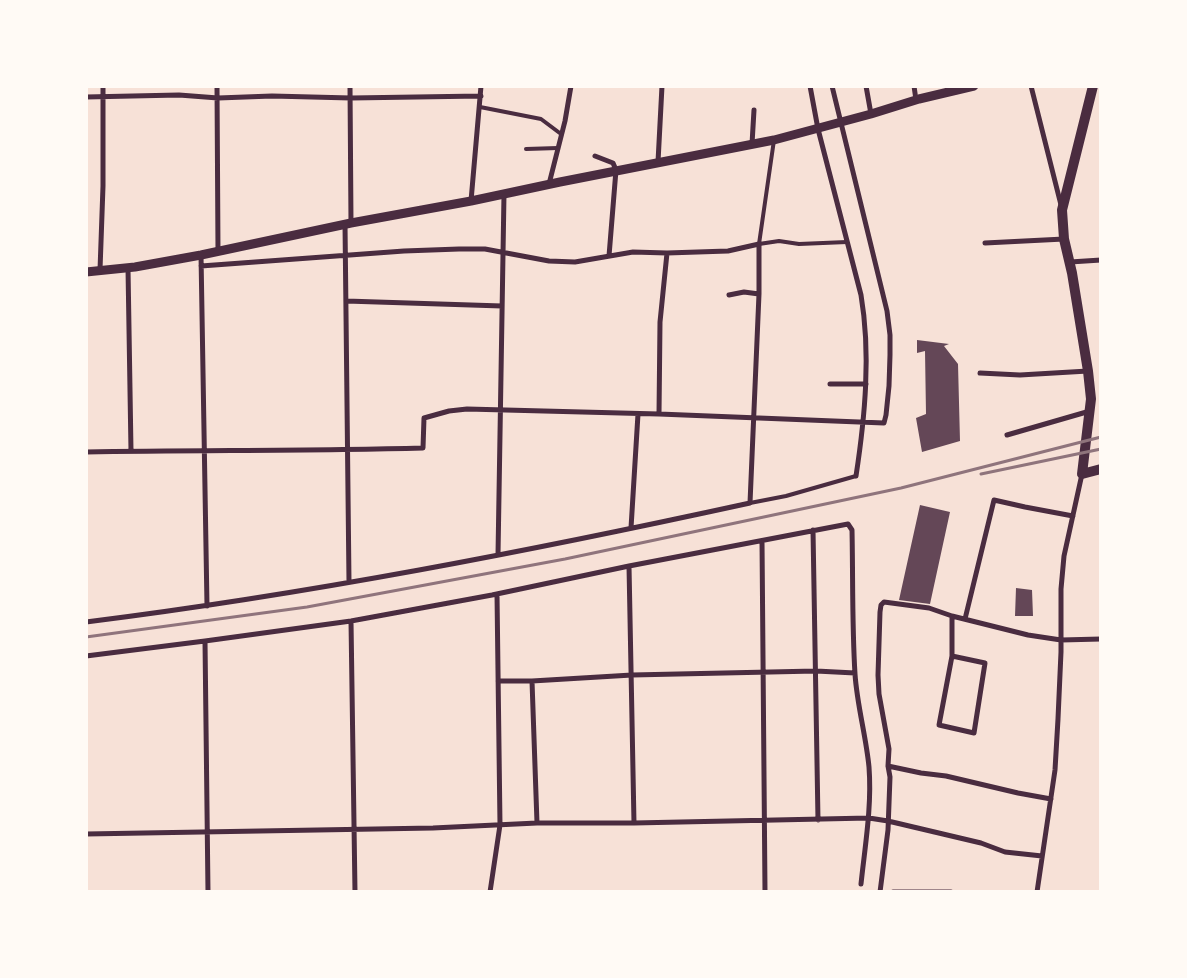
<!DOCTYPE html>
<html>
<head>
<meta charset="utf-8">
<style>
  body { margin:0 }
  #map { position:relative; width:1187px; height:978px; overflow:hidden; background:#f7e1d7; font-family:"Open Sans",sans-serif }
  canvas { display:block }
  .frame { position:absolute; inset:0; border:88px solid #fffaf5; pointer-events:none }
</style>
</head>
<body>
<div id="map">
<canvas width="1187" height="978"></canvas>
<div class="frame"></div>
</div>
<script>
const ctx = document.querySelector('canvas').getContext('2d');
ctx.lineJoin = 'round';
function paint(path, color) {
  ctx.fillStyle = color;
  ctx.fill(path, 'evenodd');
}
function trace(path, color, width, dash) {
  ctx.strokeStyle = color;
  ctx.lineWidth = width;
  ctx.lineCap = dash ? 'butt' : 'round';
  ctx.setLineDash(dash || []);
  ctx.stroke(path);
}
const building = new Path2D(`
  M917 340 949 344 944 346 958 364 960 441 922 452 916 418 926 414 925 351 917 353Z
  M920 505 950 512 930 604 899 600Z
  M1016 588 1032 590 1033 616H1015Z`);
const service = new Path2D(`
  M480 107 541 119 561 134
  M774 140 759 244 779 241 799 244 847 242
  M526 149 558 148
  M750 503 786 496 856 476`);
const minor = new Path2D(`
  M217 86 218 251
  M350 86 351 223
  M810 86 818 129 861 295C871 354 865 417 856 476
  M866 86 871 114
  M914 86 916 100
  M1031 86 1061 205
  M86 97 179 95 218 98 272 96 351 98 481 96
  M752 144 754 110
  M595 156 613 163 616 170 609 256
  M658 162 662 86
  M549 184 565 121 571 86
  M471 201 481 86
  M345 224 349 582
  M985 243 1064 239
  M201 255 207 606
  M1070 262 1101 260
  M128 268 131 451
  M100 270 103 186V86
  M729 295 744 292 759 294
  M346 301 502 306
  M980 373 1020 375 1088 371
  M830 384H866
  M659 414 660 322 667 253
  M1007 435 1090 411
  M86 452C199 450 311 451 423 448L424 418 449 411 467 409 659 414 884 423 886 415 889 386 890 355V335L887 311 832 86
  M631 528 638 414
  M813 530 818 820
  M762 541 765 892
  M498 555 504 194
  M629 566 634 823
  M965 619 994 500 1025 507 1073 516
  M351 621 355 892
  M86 622C309 594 530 551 750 503L759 294V244L728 251 667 253 633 252 575 262 549 261 485 249H459L404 251 201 266
  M205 641 208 892
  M86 656 205 641 351 621 492 595 629 566 848 524 852 530C853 577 852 626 855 674 857 705 866 736 869 767 872 806 865 846 861 884
  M952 656 985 663 974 733 939 725 952 656V616
  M498 681H532L632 675 816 671 855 673
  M532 681 537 823
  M888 766 921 773 946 776 1018 793 1051 799
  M86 834 433 828 537 823H634L869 818 888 821 981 843 1005 852 1042 856
  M490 892 500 825 497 594
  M880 892 888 830 890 777 888 766 889 749 879 694 878 675 880 612 881 605 884 602 929 608 952 616 1028 635 1061 640 1101 639
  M893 892H951
  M1037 892 1055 770 1058 719 1061 652V589L1064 556 1082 474`);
const tertiary = new Path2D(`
  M86 272 135 267 201 255 351 223 471 201 560 182 774 140 871 114 919 99 974 86`);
const secondary = new Path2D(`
  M1093 86 1062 210 1064 239 1072 273 1088 371 1091 399 1082 474 1101 469`);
const rail = new Path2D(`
  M981 474 1101 449
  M86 637 307 607 565 559 901 488 1101 437`);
paint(building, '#644757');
trace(service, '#4a2c40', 4);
trace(minor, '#4a2c40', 5);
trace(tertiary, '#4a2c40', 9);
trace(secondary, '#4a2c40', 10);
trace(rail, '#8f747c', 3);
</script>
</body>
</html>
